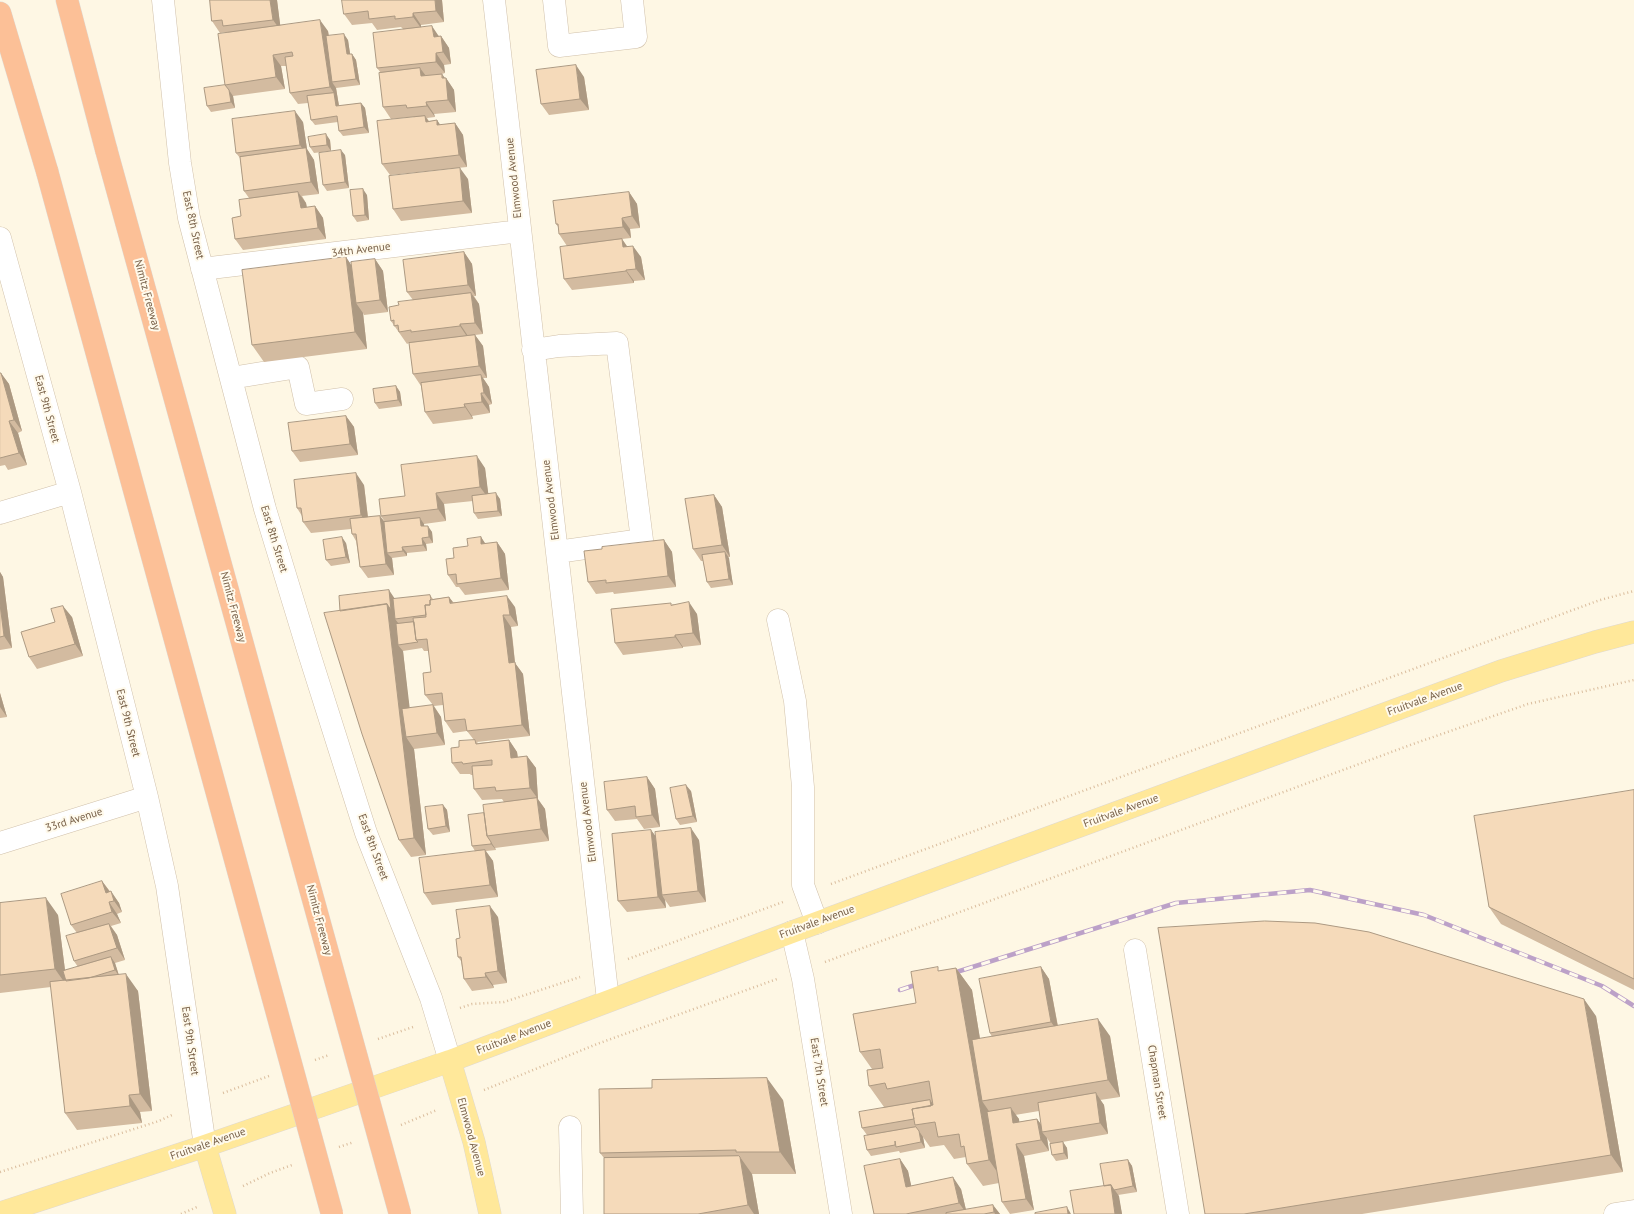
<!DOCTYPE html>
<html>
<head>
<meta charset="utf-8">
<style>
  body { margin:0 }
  canvas { display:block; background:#fef7e4 }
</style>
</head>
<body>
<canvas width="1634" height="1214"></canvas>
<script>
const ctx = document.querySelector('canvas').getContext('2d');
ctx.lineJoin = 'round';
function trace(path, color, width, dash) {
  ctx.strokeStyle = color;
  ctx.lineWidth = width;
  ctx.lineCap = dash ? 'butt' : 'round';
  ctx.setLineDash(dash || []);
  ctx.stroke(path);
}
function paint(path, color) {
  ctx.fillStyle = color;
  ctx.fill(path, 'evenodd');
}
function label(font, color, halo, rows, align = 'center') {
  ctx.font = font + ' "PT Sans",sans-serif';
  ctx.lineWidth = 4;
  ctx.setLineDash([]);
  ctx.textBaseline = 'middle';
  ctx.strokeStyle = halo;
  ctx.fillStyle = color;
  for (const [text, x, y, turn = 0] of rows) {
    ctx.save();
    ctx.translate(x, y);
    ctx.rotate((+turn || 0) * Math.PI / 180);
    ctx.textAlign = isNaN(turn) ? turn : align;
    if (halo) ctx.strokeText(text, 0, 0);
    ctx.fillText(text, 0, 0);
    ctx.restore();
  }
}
const path = new Path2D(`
  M831 884 1600 600 1634 591
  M628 959 783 902
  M825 962 1413 744 1528 704 1634 680
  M460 1008 472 1004 504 1002 580 977
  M378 1039 413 1027
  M315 1060 329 1055
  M484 1090 597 1044 777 979
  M223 1093 269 1076
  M401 1125 437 1110
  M339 1147 354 1142
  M0 1172 159 1121 174 1114
  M243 1186 270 1173 292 1165
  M181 1214 197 1207`);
const minor = new Path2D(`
  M163 0 180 163 189 218 265 509 308 650 366 833 431 998 450 1061
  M494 0 608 1000
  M554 0 559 46 636 37 632 0
  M0 238 70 492 147 797 167 886 205 1146
  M202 269 520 231
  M533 350 559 346 617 343 642 540 557 552
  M231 378 298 367 306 404 342 399
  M0 513 70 492
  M778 620 795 701 803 787V885L817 923
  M0 843 147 797
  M792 932 803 979 841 1214
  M1135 950 1178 1214
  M570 1127 572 1214
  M1615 1214 1634 1211`);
const major = new Path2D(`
  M450 1061 474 1142 490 1214
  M205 1146 225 1214
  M0 1213 205 1146 450 1061 792 932 1501 671 1595 642 1634 632`);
const highway = new Path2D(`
  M67 0 106 149
  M0 13 47 171`);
const rail = new Path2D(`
  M947 975 1176 903 1310 890 1424 915 1602 986 1634 1006
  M900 990 924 982`);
const highwayBridge = new Path2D(`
  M106 149 400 1214
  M47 171 332 1214`);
const wall = new Path2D(`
  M210 0H277L280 25 328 31 329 36 348 40 350 54H352L356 60 360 85 336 88 339 106 361 103 365 108 369 133 343 136 339 131 338 122 315 125 311 120 308 103 298 104 290 93 286 66H281L285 89 233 96 235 108 211 112 207 106 225 85 228 33 227 32 220 33 212 21Z
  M442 0 444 22 421 25V27L439 36H441L449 48 451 64 444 65 445 73 442 74 445 78H446L454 90 456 112 434 114 435 117 427 118 429 121 437 120 440 125 455 123 463 135 467 167 390 175 382 164 414 117H413L391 119 383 107 381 73 377 68 403 29 401 27 377 30 372 23 352 25 344 14Z
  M584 77 589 110 549 115 541 104Z
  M303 122 307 149 314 160 319 194 302 196 306 203 307 208 315 206 323 218 326 239 243 250 235 239 241 216 249 198 244 191 240 158 236 153Z
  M330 140 331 151 314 153 310 147Z
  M345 155 349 188 327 191 323 185Z
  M468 179 472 213 401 221 393 209Z
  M629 192 637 204 640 228 630 229 631 238 622 239 627 246 641 257 645 280 634 281V283L572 290 564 279 567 246 559 234V228L556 224Z
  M367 195 369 220 357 222 353 216Z
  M464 252 472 264 476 296H474L479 304 483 334 475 335 483 346 487 378H483L489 387 492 404 489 405 490 413 472 416 473 419 433 424 425 412 421 386 413 374 409 343 407 344 391 321 399 305 413 300 407 292Z
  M346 257 351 265 375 259 383 271 388 312 364 315 363 313 367 349 264 362 252 345Z
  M0 373 9 384 22 431 18 433 27 465 8 470 5 465 0 466Z
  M396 386 400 392 402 406 379 409 375 403Z
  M346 416 354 427 358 455 300 462 292 451Z
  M485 468 488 494 500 499 502 516 478 519 474 513 473 501 444 504 446 521 424 524V526L432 532 433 543 426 544 427 551 407 553V556L392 558 394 575 368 578 360 567 356 541 352 534 351 529 311 533 303 522 302 516 297 508 364 485 368 517 380 516 385 522 381 516 405 496Z
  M714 495 722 507 730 557H728L733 585 711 588 707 582 703 561H701L693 549Z
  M481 537 485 544 497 542 505 554 509 590 465 595 459 587H456L448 575 454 558 468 546Z
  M664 540 672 552 676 587 614 594 613 592 596 594 588 582 602 549Z
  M346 543 350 563 331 566 326 560Z
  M0 572 3 577 12 648 0 650Z
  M430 595 433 599 449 597 453 602 515 607 518 626 511 627 513 642 515 663 523 674 530 736 477 742 478 743 509 740 517 752 518 757 527 756 536 768 538 799 545 809 549 841 495 848 496 850 486 851 493 861 498 897 432 905 424 893 475 851 472 846 484 813 504 802 502 799 482 800 474 789 473 775H471L470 774H460L452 763 459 747 474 740 467 731 453 733 445 721 443 705 434 706 441 717 445 745 414 749 426 855 411 857 399 840 340 611 395 599ZM422 648 424 651H429L431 672 425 695 433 705 409 708 403 651Z
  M673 604 697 614 701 645 683 647V648L623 655 615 643Z
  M72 617 83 656 37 669 29 657 55 622Z
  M0 693 7 717 0 718Z
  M647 777 655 789 660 827 644 829 637 819 615 821 607 810Z
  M1634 790V990L1501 924 1489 907Z
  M691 791 697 822 680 825 676 819Z
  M443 805 447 810 450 832 433 835 428 829Z
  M651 830 655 836 699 840 706 902 670 907 665 900 666 908 627 912 618 901Z
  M102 881 119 903 122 912 117 914 121 923 111 926 117 935 125 960 115 963 119 975 138 991 152 1111 140 1112 142 1123 77 1130 65 1113 51 987 0 993V903L58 915 65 970 78 967 74 961 77 933 71 925Z
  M498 917 507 983 493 985 494 988 472 991 464 979 461 961 458 957 460 938Z
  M1041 967 1049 979 1058 1026 1110 1036 1120 1097 1100 1100 1104 1105 1108 1134 1051 1144 1047 1138 1049 1151 1024 1156 1034 1210 1010 1214 1002 1202 999 1183 983 1186 967 1164 966 1157 954 1159 944 1145 930 1147 923 1137 925 1148 900 1153 899 1151 871 1156 867 1150V1135L862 1128 884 1107 869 1086 872 1069 860 1052 916 1003 940 971 956 968 972 990 980 1039 992 1037 990 1033ZM1039 1111 1041 1124 1037 1119 1019 1122V1119L1015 1115Z
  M1596 1016 1623 1172 1362 1214H1205Z
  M783 1100 796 1174H752L759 1214H604V1158L600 1153Z
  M1063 1142 1067 1148 1068 1159 1056 1161 1052 1155Z
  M900 1159 908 1171 911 1186 961 1189 966 1210 993 1205 1000 1214H874Z
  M1128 1160 1132 1166 1137 1192 1118 1195 1122 1214H1074L1104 1186Z`);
const shadedWall = new Path2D(`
  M270 0H277L281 31 273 20Z
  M435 0H442L444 22 436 11Z
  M413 13 421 25V28L413 17Z
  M320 20 328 31 335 82H332L336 88 340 112 336 106 334 93 330 87Z
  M432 26 440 38 434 37Z
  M344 34 348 40 351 60 347 54Z
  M441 36 449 48 451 64 443 52Z
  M436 53 444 65 445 73 436 62Z
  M352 54 356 60 360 85 356 79Z
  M273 55 281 66 285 89 276 77Z
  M576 65 584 77 589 110 580 99Z
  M420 68 429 80 421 76Z
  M442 74 446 80V78L454 90 456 112 448 100Z
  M229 90 233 96 235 108 231 102Z
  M426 102 434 114 435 117 427 106Z
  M361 103 365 108 369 133 364 127Z
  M295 111 303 122 307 149 314 160 319 194 311 182 307 156 300 145Z
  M425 116 433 128 426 122Z
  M437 120 445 132 437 125Z
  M455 123 463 135 467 167 459 155Z
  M326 134 330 140 331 151 327 145Z
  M341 150 345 155 349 188 345 182Z
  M460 168 468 179 472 213 463 201Z
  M363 189 367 195 369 220 365 215Z
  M298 192 306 203 309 220 301 208Z
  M629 192 637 204 640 228 632 216Z
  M315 206 323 218 326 239 318 228Z
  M622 218 630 229 631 238 623 227Z
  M622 239 630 251 623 247Z
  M633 246 641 257 645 280 636 269Z
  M464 252 472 264 476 296 468 285Z
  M346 257 357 274 356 303 363 313 367 349 355 332Z
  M375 259 383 271 388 312 380 300Z
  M626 270 634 281V283L626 271Z
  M471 293 479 304 483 334 475 323Z
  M460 324 468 336V338L460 326Z
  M475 335 483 346 487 378 479 366Z
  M1 373 9 384 22 431 14 420Z
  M481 375 489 387 492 404 484 393Z
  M396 386 400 392 402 406 398 400Z
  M481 393 489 405 490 413 482 402Z
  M464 404 472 416 473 419 465 407Z
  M346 416 354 427 358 455 350 444Z
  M9 421 18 433 27 465 19 453Z
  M477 456 485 468 489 499 480 487Z
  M356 473 364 485 369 527 361 515Z
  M436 493 444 504 446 521 438 509Z
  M496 493 500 499 502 516 498 511Z
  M714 495 722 507 730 557 722 545Z
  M380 516 388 527 387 553 392 558 394 575 386 564Z
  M420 518 424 524 425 532 421 526Z
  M428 526 432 532 433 543 429 537Z
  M342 537 346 543 350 563 346 557Z
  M481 537 489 549 481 544Z
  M422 538 426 544 427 551 423 545Z
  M664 540 672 552 676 587 668 576Z
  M497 542 505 554 509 590 501 578Z
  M402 547 407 553V556L403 551Z
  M725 552 729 558 733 585 729 579Z
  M0 572 3 577 12 648 4 636 0 604Z
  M389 590 397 602 395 619 399 624 398 645 403 651 413 736 406 737 414 749 426 855 414 838 387 604Z
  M507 596 515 607 518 626 510 615Z
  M449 597 458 609 450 603Z
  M689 602 697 614 701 645 693 633Z
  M63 606 72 617 83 656 75 644Z
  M503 615 511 627 515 663 523 674 530 736 522 725 509 663Z
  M675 635 683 647V648L675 637Z
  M0 693 7 717 0 707Z
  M433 705 441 717 445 745 437 733Z
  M509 740 517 752 519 769 511 758Z
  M527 756 536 768 538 799 530 788Z
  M647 777 655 789 660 827 652 815Z
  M686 785 691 791 697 822 693 816Z
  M537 798 545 809 549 841 541 829Z
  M443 805 447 810 450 832 446 826Z
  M691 828 699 840 706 902 698 891Z
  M651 830 660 842 662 895 665 900 666 908 658 897Z
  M491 842 495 848 496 850 491 844Z
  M485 850 493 861 498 897 490 885Z
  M102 881 110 892 106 893Z
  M111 891 119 903 122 912 114 901Z
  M46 898 58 915 67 986 55 969Z
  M109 902 117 914 121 923 112 912Z
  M490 906 498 917 507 983 498 971Z
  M109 924 117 935 125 960 117 948Z
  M111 957 115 963 119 976 115 970Z
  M1041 967 1049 979 1059 1033 1051 1022Z
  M956 968 972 990 990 1100 982 1101 993 1117 1004 1182 989 1160Z
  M485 973 493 985 494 988 486 977Z
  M126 974 138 991 152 1111 140 1094Z
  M1584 999 1596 1016 1623 1172 1611 1155Z
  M1098 1019 1110 1036 1120 1097 1108 1080Z
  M767 1078 783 1100 796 1174 780 1152Z
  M1096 1093 1104 1105 1108 1134 1100 1123Z
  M129 1095 140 1112 142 1123 130 1106Z
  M930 1100 938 1111 932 1116Z
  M1011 1108 1019 1119 1021 1134 1013 1123Z
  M1037 1119 1045 1130 1042 1132 1047 1138 1049 1151 1041 1140Z
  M919 1131 923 1137 925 1148 921 1142Z
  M1063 1142 1067 1148 1068 1159 1064 1153Z
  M1016 1144 1024 1156 1034 1210 1026 1199Z
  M740 1157 752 1174 759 1214H754L748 1205Z
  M900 1159 908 1171 914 1198 906 1187Z
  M1128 1160 1132 1166 1137 1192 1133 1186Z
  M953 1177 961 1189 967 1214 959 1203Z
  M1111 1185 1119 1196 1122 1214H1115Z
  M993 1205 1000 1214H995L994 1212Z
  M1067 1207 1071 1214H1068Z`);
const building = new Path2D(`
  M210 0H270L273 20 223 26 222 20 212 21Z
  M342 0H435L436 11 413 13V17L395 19V16L369 19 368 11 344 14Z
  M320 20 330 87 290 93 285 57 293 56 292 52 273 55 276 77 225 85 218 34Z
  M432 26 434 37 441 36 443 52 436 53V62L377 68 373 33Z
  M344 34 347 54H352L356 79 332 82 326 36Z
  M576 65 580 99 541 104 536 70Z
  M420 68 421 76 442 74V78H446L448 100 426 102 427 106 407 108 406 105 383 107 379 73Z
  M225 85 229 90 231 102 207 106 204 88Z
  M334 93 336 106 361 103 364 127 339 131 337 116 311 120 307 96Z
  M295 111 300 145 236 153 232 119Z
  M425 116 426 122 437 120V125L455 123 459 155 382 164 377 121Z
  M326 134 327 145 310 147 308 137Z
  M306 148 311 182 244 191 240 157Z
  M341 150 345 182 323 185 319 153Z
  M460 168 463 201 393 209 389 176Z
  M363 189 365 215 353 216 350 190Z
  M298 192 301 208 315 206 318 228 235 239 232 218 241 216 239 200Z
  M629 192 632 216 622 218 623 227 559 234 558 224H556L553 201Z
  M622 239 623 247 633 246 636 269 626 270V271L564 279 560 247Z
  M464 252 468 285 407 292 403 260Z
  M346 257 355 332 252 345 242 270Z
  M375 259 380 300 356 303 351 262Z
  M471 293 475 323 460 324V326L411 332V330L399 332 398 325 394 326V320L391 321 389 307 399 305 398 302Z
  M475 335 479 366 413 374 409 343Z
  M0 373H1L14 420 9 421 19 453 0 458Z
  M481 375 484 393H481L482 402 464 404 465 407 425 412 421 383Z
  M396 386 398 400 375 403 373 389Z
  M346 416 350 444 292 451 288 423Z
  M477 456 480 487 436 493 438 509 381 516 379 499 405 496 401 465Z
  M356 473 361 515 303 522 301 508H297L294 480Z
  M496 493 498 511 474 513 472 496Z
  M714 495 722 545 693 549 685 499Z
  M380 516 386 564 360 567 356 534H352L350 519Z
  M420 518 421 526H428L429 537 422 538 423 545 402 547 403 551 387 553 384 522Z
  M342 537 346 557 326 560 323 540Z
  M481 537V544L497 542 501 578 457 584 456 574 448 575 446 559 454 558 453 548 468 546 467 539Z
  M664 540 668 576 606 583V580L588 582 584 551 602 549V547Z
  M725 552 729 579 707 582 702 555Z
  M389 590 391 610 387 604 340 611 339 596Z
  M430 595 431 599 430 600V605H425L426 615 395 619 393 599Z
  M507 596 510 615H503L505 630 509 663 515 662 522 725 467 731 465 719 445 721 442 693 425 695 423 673 431 672 427 639 416 640 413 618 426 617 425 605H430V600L449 597 450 603Z
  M689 602 693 633 675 635V637L615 643 611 609 671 603V605Z
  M0 604 4 636 0 637Z
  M387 604 414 838 399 840 362 734 324 613Z
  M63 606 75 644 29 657 21 632 55 622 51 609Z
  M414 622 416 640 418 642 398 645 396 624Z
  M433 705 437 733 406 737 402 709Z
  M475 740 476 744 509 740 511 758 527 756 530 788 496 791 495 787 474 789 472 766 492 765V760L463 764 462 762 452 763 451 748 459 747V741Z
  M647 777 652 815 636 817 635 806 607 810 604 782Z
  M686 785 693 816 676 819 670 788Z
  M1634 790V979L1489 907 1474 816Z
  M537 798 541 829 487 836 483 805Z
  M443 805 446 826 428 829 425 807Z
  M484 813 487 836 491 842V844L472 846 468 815Z
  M691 828 698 891 662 895 655 832Z
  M651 830 658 897 618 901 612 834Z
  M485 850 490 885 424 893 419 858Z
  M102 881 106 893 111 891 114 901 109 902 112 912 71 925 61 894Z
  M46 898 55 969 0 975V903Z
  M490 906 498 971 485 973 486 977 464 979 461 957H458L456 939 460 938 456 910Z
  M1265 921 1315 923 1369 932 1584 999 1611 1155 1244 1214H1205L1158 928Z
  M109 924 117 948 74 961 66 936Z
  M111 957 115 970 89 978 66 981 63 971Z
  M938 967V971L956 968 989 1160 967 1164 964 1146 961 1147 959 1134 938 1137 935 1122 915 1125 912 1109 933 1105 929 1081 887 1089 885 1083 869 1086 867 1070 883 1068 880 1049 860 1052 853 1014 916 1003 911 972Z
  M1041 967 1051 1022 990 1033 979 979Z
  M126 974 140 1094 129 1095 130 1106 65 1113 50 982Z
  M1098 1019 1108 1080 982 1101 972 1040Z
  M767 1078 780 1152H736V1150L600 1153 599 1089 652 1088V1080Z
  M1096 1093 1100 1123 1042 1132 1038 1103Z
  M930 1100 931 1106 912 1109 914 1119 862 1128 859 1112Z
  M1011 1108 1013 1123 1037 1119 1041 1140 1016 1144 1026 1199 1002 1202 987 1112Z
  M916 1127 919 1131 921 1142 896 1147 895 1141V1145L867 1150 864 1136Z
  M1063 1142 1064 1153 1052 1155 1050 1144Z
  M739 1156 740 1157 748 1205 698 1214H604V1158Z
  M900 1159 906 1187 953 1177 959 1203 906 1214H874L864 1166Z
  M1128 1160 1133 1186 1114 1190 1111 1185 1104 1186 1100 1164Z
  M1111 1185 1115 1214H1074L1070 1191Z
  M993 1205 994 1212 984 1214H946V1213Z
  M1067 1207 1068 1214H1035V1213Z`);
const streetNames = [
  ["Elmwood Avenue",514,178,-96],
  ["East 8th Street",193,225,78],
  ["34th Avenue",361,250,-7],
  ["Nimitz Freeway",147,295,75],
  ["East 9th Street",47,409,75],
  ["Elmwood Avenue",551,500,-97],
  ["East 8th Street",274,539,73],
  ["Nimitz Freeway",233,607,75],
  ["Fruitvale Avenue",1425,699,-20],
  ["East 9th Street",128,723,76],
  ["Fruitvale Avenue",1121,811,-20],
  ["33rd Avenue",74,820,-17],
  ["Elmwood Avenue",588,822,-97],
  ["East 8th Street",373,847,70],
  ["Nimitz Freeway",319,920,75],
  ["Fruitvale Avenue",817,922,-20],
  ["Fruitvale Avenue",514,1037,-21],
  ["East 9th Street",190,1041,82],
  ["East 7th Street",819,1072,81],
  ["Chapman Street",1157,1082,81],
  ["Elmwood Avenue",471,1137,75],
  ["Fruitvale Avenue",208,1144,-19]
];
trace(minor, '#d0c0aa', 23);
trace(major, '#dfd9d3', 23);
trace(highway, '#dfd9d3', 23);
trace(path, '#dabd9d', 2.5, [1, 3]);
trace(minor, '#fff', 22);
trace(major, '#ffe89a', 22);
trace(highway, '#fcc097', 22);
trace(rail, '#bca1c8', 4.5);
trace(rail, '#fffaec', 3, [9]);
trace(highwayBridge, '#dfd9d3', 23, []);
trace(highwayBridge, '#fcc097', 22);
paint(wall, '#d3bba0');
paint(shadedWall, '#ac9982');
paint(building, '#f5daba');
trace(building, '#ac9982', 1);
label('11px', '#786048', '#fffaec', streetNames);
</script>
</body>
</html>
